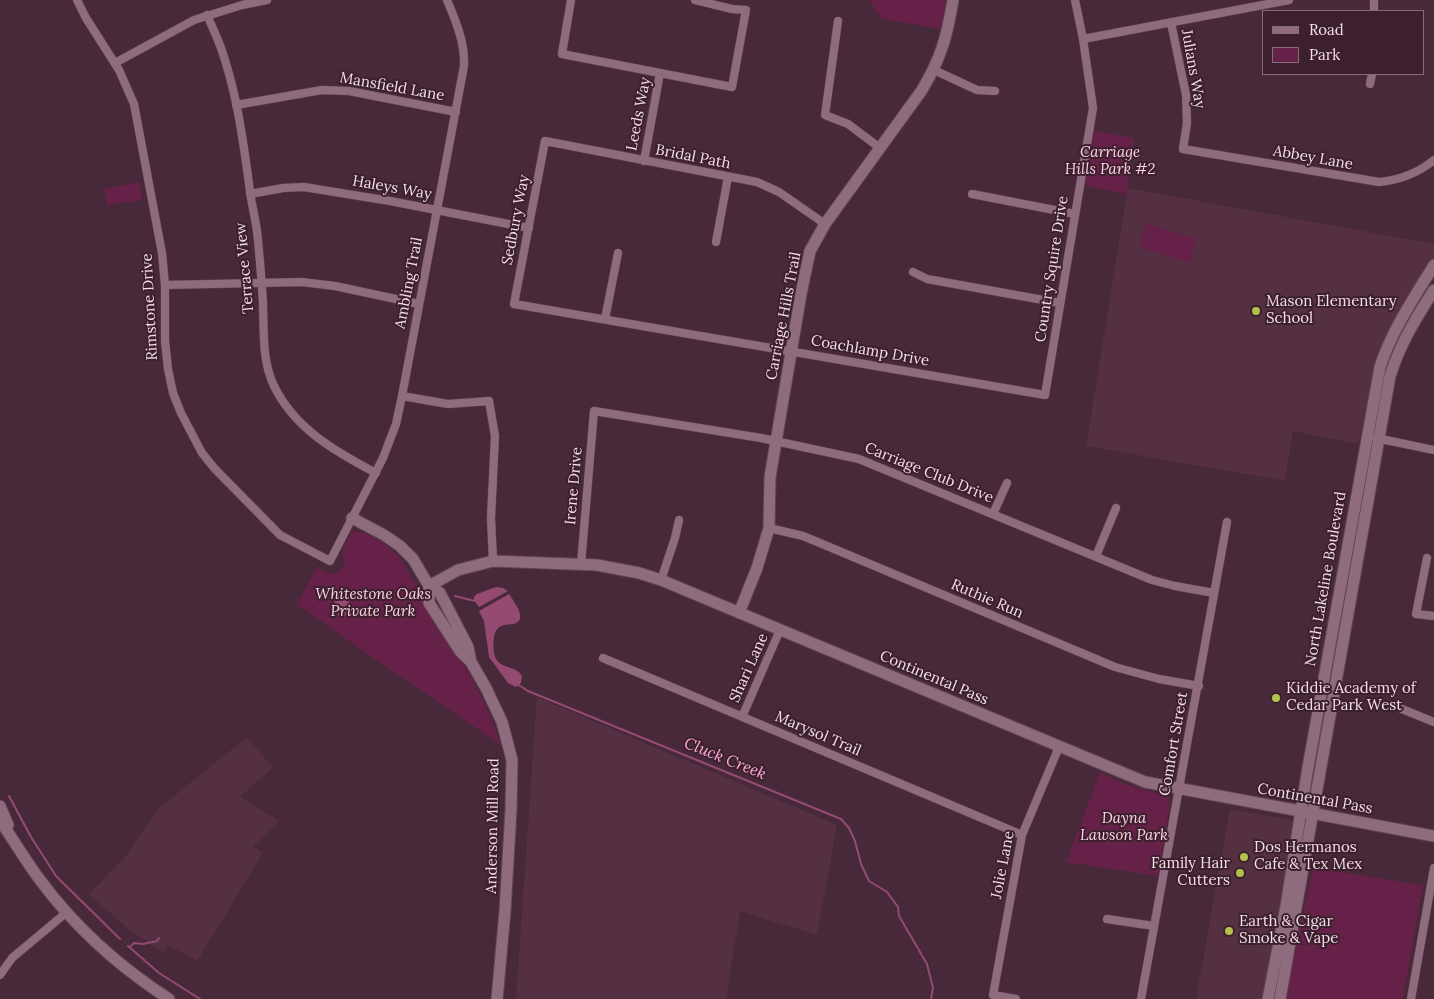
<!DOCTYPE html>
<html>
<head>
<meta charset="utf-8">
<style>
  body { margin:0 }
  #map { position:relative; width:1434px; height:999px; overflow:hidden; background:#472939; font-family:Lora,serif }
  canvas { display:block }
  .legend { position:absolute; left:1262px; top:10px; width:162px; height:65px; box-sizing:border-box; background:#3d202e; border:1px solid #856c78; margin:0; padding:6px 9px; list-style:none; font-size:15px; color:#f2dee7 }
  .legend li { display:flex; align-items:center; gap:10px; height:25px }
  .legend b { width:25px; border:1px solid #856c78 }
</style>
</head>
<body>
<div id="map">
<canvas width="1434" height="999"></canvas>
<ul class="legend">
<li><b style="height:6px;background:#8f6c7d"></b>Road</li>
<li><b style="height:14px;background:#662148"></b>Park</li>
</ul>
</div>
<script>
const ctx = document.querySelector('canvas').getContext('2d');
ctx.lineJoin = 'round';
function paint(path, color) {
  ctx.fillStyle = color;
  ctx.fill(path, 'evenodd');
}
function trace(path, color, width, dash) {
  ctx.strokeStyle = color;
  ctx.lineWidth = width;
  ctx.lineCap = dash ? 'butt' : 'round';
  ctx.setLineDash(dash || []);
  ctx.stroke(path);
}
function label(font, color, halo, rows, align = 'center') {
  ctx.font = font + ' Lora,serif';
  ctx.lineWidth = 4;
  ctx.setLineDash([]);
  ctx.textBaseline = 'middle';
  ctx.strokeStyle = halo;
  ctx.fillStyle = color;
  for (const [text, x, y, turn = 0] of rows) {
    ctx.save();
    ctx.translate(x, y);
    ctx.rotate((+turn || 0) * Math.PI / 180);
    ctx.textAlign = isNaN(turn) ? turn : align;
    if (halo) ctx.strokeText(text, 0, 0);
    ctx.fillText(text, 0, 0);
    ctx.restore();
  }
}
const built = new Path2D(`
  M1128 188 1434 244V257L1376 365 1358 444 1293 431 1285 481 1086 446Z
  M537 697 837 825 817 935 740 911 726 999H516Z
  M246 738 273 767 240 797 279 821 253 847 263 853 197 961 168 945 164 953 127 928 89 894 125 857 159 808Z
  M1230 809 1295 821 1264 999H1196Z`);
const green = new Path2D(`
  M869 0H946L942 29 882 19Z
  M1094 131 1134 138 1127 194 1085 186Z
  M140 182 142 200 107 205 104 189Z
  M1146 223 1197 239 1190 263 1139 247Z
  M356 531C370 533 389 545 398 556 411 573 420 594 432 612 458 655 486 696 501 745L363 651 297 604 318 566C325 574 331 575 340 571L344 563 342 551 351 533Z
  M1100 772 1125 784 1167 796 1170 804 1158 876 1066 862Z
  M1313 868 1423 885 1403 999H1284Z`);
const water = new Path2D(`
  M496 587 503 588 508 591 479 607 474 600V597L477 594Z
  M509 594C513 600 522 612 520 619 515 630 498 617 494 637 493 644 493 651 495 657 501 670 516 665 522 676L521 683 516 687 508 683 489 657 484 621 479 611Z
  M344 598 349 602 352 608 347 615 340 617 338 615 339 609 334 604 335 601H340Z`);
const stream = new Path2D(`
  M455 596 475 601
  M517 684 528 691 841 819 849 828 855 841 861 864 869 881 887 892 898 907 899 916 927 964 933 988 931 999
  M9 796 31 837 56 876 120 939
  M128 946 159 973 200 999
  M130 947 134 943 143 944 157 941 159 938`);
const street = new Path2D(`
  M77 0 86 18 119 70 134 104 162 253 165 285V341L168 369 173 393 181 413 202 453 215 469 280 535 330 561 383 458 396 424 402 396 464 66C465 42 456 22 447 0
  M571 0 562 54 732 87 746 10 732 9 695 0
  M1374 0V11
  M207 15C213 29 220 43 224 57 238 100 244 147 250 191 252 208 257 224 258 240 260 262 262 283 263 304 264 332 262 361 274 386 295 429 336 452 376 473
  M838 21 825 115 848 124 880 148
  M1171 23 1186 95 1187 123 1183 149 1379 182C1400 180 1417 174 1434 160
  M1083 39 1289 0
  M115 63 194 20 242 5 267 0
  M934 70 977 90 995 91
  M1370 84 1372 74
  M236 105 322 90 349 91 456 112
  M644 161 660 73
  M250 194 283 188 304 187 390 201 529 228
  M972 194 1075 214
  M825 224 779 192 757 182 545 141 514 304 1045 395 1093 108 1083 39 1075 0
  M716 242 728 177
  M913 272 927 279 1060 303
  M165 285 302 282 335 286 419 304
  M605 319 618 253
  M402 396 448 404 489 401 495 436 491 518 493 561
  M1376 438 1434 450
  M993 514 1007 483
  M769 528 803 536 820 543 1115 667 1159 679 1199 686
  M1096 556 1116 508
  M1427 558 1416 614 1434 616
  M581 564 594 411 761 438 859 459 1152 580 1175 586 1214 593
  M661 580 675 538 679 520
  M603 658 1022 835
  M1402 709 1434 722
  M742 717 780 630
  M1107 919 1154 926
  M0 975 12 958 67 912
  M1016 999 993 995 1022 835 1059 747
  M1141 999 1227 522
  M1411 999 1434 868`);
const secondary = new Path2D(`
  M352 518 384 535 400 546 413 559 429 586 440 593 468 647 471 662
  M429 586 458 570 493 561 597 565 639 573 661 580 1145 782 1434 836
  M429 586V603L460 651 471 662 486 688 502 722 512 760 511 810 505 911 497 999
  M739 613 757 568 769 528 770 477 801 294 810 251 825 224 922 90C941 58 947 37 953 0
  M0 806 8 825
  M0 820C13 840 26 861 40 880 75 927 121 968 169 999
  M1268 999 1286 906 1307 773 1380 367C1392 330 1414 298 1434 265
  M1280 999 1390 376C1401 342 1415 320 1434 290`);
const markers = [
  [1256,311,5,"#b3c24b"],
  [1276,698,5,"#b3c24b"],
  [1244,857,5,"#b3c24b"],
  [1240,873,5,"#b3c24b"],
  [1229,931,5,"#b3c24b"]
];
const streetNames = [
  ["Julians Way",1193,69,80],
  ["Mansfield Lane",392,87,10],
  ["Leeds Way",639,114,-79],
  ["Bridal Path",693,157,11],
  ["Abbey Lane",1313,158,10],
  ["Haleys Way",392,188,10],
  ["Sedbury Way",516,220,-79],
  ["Terrace View",245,268,-95],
  ["Country Squire Drive",1052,269,-81],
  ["Ambling Trail",409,283,-79],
  ["Rimstone Drive",150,307,-93],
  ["Carriage Hills Trail",784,316,-79],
  ["Coachlamp Drive",870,351,10],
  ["Carriage Club Drive",929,473,22],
  ["Irene Drive",574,486,-85],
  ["North Lakeline Boulevard",1326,579,-80],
  ["Ruthie Run",987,599,23],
  ["Shari Lane",749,668,-66],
  ["Continental Pass",934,678,23],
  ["Marysol Trail",818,734,23],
  ["Comfort Street",1174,744,-80],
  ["Continental Pass",1315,799,10],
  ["Anderson Mill Road",493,826,-89],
  ["Jolie Lane",1003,865,-79]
];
const parkNames = [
  ["Carriage",1110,153],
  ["Hills Park #2",1110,170],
  ["Whitestone Oaks",373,595],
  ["Private Park",373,612],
  ["Dayna",1124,819],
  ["Lawson Park",1124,836]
];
const poiNames = [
  ["Mason Elementary",1266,302],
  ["School",1266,319],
  ["Kiddie Academy of",1286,689],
  ["Cedar Park West",1286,706],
  ["Dos Hermanos",1254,848],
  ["Cafe & Tex Mex",1254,865],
  ["Family Hair",1230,864,"right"],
  ["Cutters",1230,881,"right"],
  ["Earth & Cigar",1239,922],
  ["Smoke & Vape",1239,939]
];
const waterNames = [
  ["Cluck Creek",725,759,22]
];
paint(built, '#553043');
paint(green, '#662148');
paint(water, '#944a71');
trace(stream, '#944a71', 2);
trace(street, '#604654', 9);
trace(secondary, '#604654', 13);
trace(street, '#8f6c7d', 8);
trace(secondary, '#8f6c7d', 11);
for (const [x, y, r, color] of markers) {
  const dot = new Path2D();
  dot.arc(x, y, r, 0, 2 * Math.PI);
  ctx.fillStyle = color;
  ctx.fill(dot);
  trace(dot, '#3d202e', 2);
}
label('15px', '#f2dee7', '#3d202e', streetNames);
label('italic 15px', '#fed2e6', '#3d202e', parkNames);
label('15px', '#f2dee7', '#3d202e', poiNames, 'left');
label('italic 16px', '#ffaad4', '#3d202e', waterNames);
</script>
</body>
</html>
